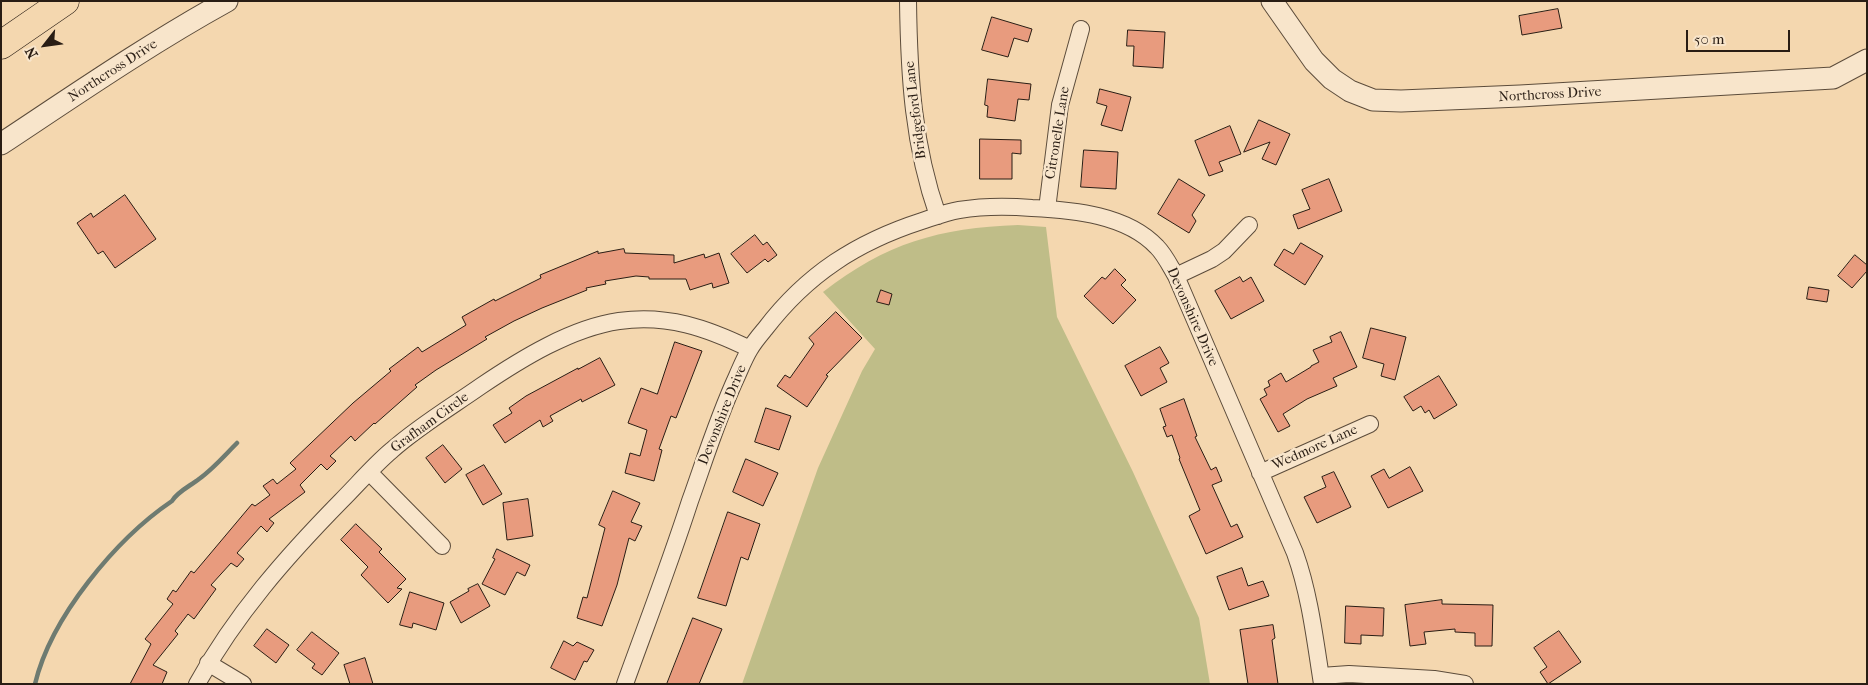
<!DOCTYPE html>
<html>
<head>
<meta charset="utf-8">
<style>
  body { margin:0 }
  #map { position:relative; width:1868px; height:685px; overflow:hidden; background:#f4d7af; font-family:"IM FELL French Canon",serif }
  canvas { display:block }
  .frame { position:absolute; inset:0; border:2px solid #291d14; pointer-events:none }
  .north { position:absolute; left:20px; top:20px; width:50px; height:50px; -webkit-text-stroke:4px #f8e5cb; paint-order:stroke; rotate:240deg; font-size:14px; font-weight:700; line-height:20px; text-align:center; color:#291d14 }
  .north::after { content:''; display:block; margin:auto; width:18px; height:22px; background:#291d14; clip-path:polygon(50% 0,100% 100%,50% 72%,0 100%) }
  .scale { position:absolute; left:1686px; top:30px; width:104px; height:22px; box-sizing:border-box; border:2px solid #291d14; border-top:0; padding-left:6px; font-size:15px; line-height:18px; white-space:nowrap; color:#291d14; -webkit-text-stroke:4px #f8e5cb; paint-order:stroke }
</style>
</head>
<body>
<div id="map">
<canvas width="1868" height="685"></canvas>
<div class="frame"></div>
<div class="north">N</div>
<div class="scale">50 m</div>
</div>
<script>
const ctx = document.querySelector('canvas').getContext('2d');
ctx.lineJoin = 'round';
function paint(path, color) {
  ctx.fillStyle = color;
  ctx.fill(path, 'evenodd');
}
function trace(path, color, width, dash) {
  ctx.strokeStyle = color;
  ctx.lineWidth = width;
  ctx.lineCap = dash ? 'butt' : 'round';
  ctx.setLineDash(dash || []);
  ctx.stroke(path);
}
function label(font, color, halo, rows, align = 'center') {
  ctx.font = font + ' "IM FELL French Canon",serif';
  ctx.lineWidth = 5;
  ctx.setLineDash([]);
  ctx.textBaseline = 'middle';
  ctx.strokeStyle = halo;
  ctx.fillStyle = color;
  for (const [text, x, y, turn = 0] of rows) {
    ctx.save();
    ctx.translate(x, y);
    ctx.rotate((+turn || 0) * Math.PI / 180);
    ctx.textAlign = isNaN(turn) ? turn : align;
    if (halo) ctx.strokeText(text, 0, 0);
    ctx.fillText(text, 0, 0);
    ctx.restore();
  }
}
const green = new Path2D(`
  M1018 225 1046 227 1057 317 1133 472 1199 618 1210 684H742L818 468 862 371 875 349 823 292C886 243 939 228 1018 225Z`);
const stream = new Path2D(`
  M35 684C51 617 116 539 172 501 177 492 190 486 199 479 213 469 225 455 237 443`);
const building = new Path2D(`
  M1558 9 1562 28 1522 35 1519 16Z
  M992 17 1032 29 1028 42 1014 38 1008 57 982 50Z
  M1128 30 1165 32 1163 68 1133 66 1134 46H1127Z
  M988 79 1031 84 1029 100 1018 99 1015 121 987 117 988 106 985 105Z
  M1100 89 1131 97 1122 131 1101 125 1107 106 1097 103Z
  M1259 120 1290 134 1276 165 1262 159 1270 142 1244 152Z
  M1230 126 1241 154 1219 162 1223 171 1209 176 1195 141Z
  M980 139 1021 140V154L1012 153V179H980Z
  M1084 150 1118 152 1116 189 1081 187Z
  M1179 179 1205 195 1192 215 1196 221 1189 233 1158 214Z
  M1329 179 1342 211 1298 229 1293 215 1310 209 1302 190Z
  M125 195 156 239 115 268 103 251 98 254 77 223 91 213 93 217Z
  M755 235 763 245 767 242 777 255 768 262 765 259 747 273 731 254Z
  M1301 243 1323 256 1305 285 1274 265 1284 249 1293 254Z
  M624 249 625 253 674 255V263L704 254 705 258 719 253 729 283 713 288 712 283 690 290 686 279H649V277L636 276 605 281 606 284 586 288 587 290 542 308 514 321 485 337 487 339 436 370 415 385 417 387 375 424 374 423 355 441 351 436 330 456 336 461 327 470 321 464 300 485 305 492 269 519 274 523 267 532 261 526 237 553 244 559 237 567 231 563 211 585 216 589 194 619 188 614 175 631 178 634 153 665 167 672 162 684H130L151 644 145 639 173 604 167 599 173 590 176 592 191 571 194 573 252 504 255 506 270 495 263 486 273 479 277 484 296 469 290 463 353 403 391 371 389 369 418 347 422 352 466 325 462 317 494 299 495 301 541 278 540 275 598 251V253Z
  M1855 255 1867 265V271L1852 288 1838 276Z
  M1115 269 1126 280 1121 285 1136 300 1113 324 1084 296 1102 277 1105 279Z
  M1240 277 1243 282 1251 277 1264 301 1231 319 1215 291Z
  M1809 287 1829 290 1827 302 1807 299Z
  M881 290 892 294 889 305 877 302Z
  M836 312 862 338 826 375 828 376 807 407 777 386 785 375 790 378 814 344 809 338Z
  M1371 328 1406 337 1395 380 1381 376 1384 364 1363 358Z
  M1341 332 1357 367 1333 378 1337 386 1307 399 1283 414 1290 426 1278 432 1260 399 1267 395 1264 389 1270 386 1268 381 1281 373 1286 382 1311 367V366L1319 362 1313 350 1332 342 1330 337Z
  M675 342 702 351 676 418 671 416 659 449 662 450 654 481 625 473 630 453 640 456 647 430 628 423 641 388 657 394Z
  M1160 347 1169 363 1160 368 1167 382 1141 396 1125 366Z
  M600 358 615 385 582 402 581 399 550 416 553 421 543 427 540 420 505 443 493 425 512 413 509 408 526 396 578 368V369Z
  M1439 376 1457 405 1434 419 1429 410 1425 413 1421 406 1413 411 1404 397Z
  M1184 399 1197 436 1195 437 1211 470 1216 467 1222 481 1212 485 1231 527 1237 524 1243 537 1206 554 1189 516 1200 510 1179 459 1180 458 1172 435 1167 437 1163 427 1166 426 1160 409Z
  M766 408 791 416 779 450 755 442Z
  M443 445 462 469 445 483 426 458Z
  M746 459 778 473 763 506 733 492Z
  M484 465 502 494 483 505 466 475Z
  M1410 467 1423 491 1388 508 1371 476 1384 469 1389 478Z
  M1334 472 1351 507 1317 523 1304 497 1326 487 1322 477Z
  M613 491 640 503 631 522 642 526 635 541 629 538 617 585 602 626 577 618 583 597 587 598 605 528 599 525Z
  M528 499 533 536 507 540 503 503Z
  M728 512 760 524 748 560 741 557 726 606 698 598Z
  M356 524 382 549 379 552 406 579 397 588 402 589 388 603 361 575 368 567 341 540Z
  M497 549 530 565 525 576 517 572 505 595 482 584 495 559 493 558Z
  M1242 568 1248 586 1263 581 1269 596 1229 610 1217 577Z
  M478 584 490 606 461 623 450 602 469 591 468 589Z
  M410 592 444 603 436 630 413 623 412 628 400 625Z
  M1442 600V604L1493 605 1492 646H1475V633L1455 632V629L1424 632 1426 644 1410 646 1405 605Z
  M1346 606 1384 608 1383 636 1361 635V644L1345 643Z
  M693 618 722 629 699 684H667Z
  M1273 625 1275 638 1272 640 1278 684H1248L1240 630Z
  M267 629 289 645 276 663 254 646Z
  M1559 631 1581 662 1548 684 1540 672 1547 667 1534 648Z
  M312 632 339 653 322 675 312 668 315 664 297 650Z
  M564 641 573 646 577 642 594 650 587 662 584 661 575 680 551 668Z
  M365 658 373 684H350L344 665Z`);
const minor = new Path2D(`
  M908 1C909 76 913 145 938 216
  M1047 209 1060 105 1081 29
  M1176 276 1212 259 1224 251 1249 225
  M369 472 442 546
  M1260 473 1370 424
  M208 663 243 684
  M1321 676 1349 674 1434 679 1465 684
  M197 684C235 615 286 557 341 501 358 484 374 465 392 450 419 426 451 407 481 386 521 359 571 328 619 321 667 314 707 328 750 349
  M625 684C647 623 670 563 690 501 705 459 718 417 737 376 741 367 745 357 750 349 754 342 760 335 765 329 807 274 857 242 922 221 934 217 947 212 959 210 983 206 1008 206 1032 208 1074 210 1127 215 1157 247 1165 255 1170 266 1176 276L1295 553C1310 595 1315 640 1322 684`);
const tertiary = new Path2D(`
  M1272 1 1314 61 1332 79 1350 91 1373 100 1401 101 1520 96 1833 78 1867 60
  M1 144C75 95 149 44 227 1`);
const motorway = new Path2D(`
  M1 45 65 1`);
const streetNames = [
  ["Northcross Drive",113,71,-33],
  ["Northcross Drive",1550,95,-3],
  ["Bridgeford Lane",916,110,-97],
  ["Citronelle Lane",1058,133,-81],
  ["Devonshire Drive",1192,317,66],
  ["Devonshire Drive",723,415,-68],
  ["Grafham Circle",430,423,-36],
  ["Wedmore Lane",1315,448,-24]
];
paint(green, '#bfbd88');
trace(stream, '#6e7b71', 4.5);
paint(building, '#e89b7e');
trace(building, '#291d14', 1);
trace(minor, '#5c4c3b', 18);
trace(tertiary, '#5c4c3b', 23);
trace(motorway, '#291d14', 29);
trace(minor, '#f8e5cb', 16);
trace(tertiary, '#f8e5cb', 21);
trace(motorway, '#f4d7af', 28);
label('14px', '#291d14', '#f8e5cb', streetNames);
</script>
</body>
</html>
